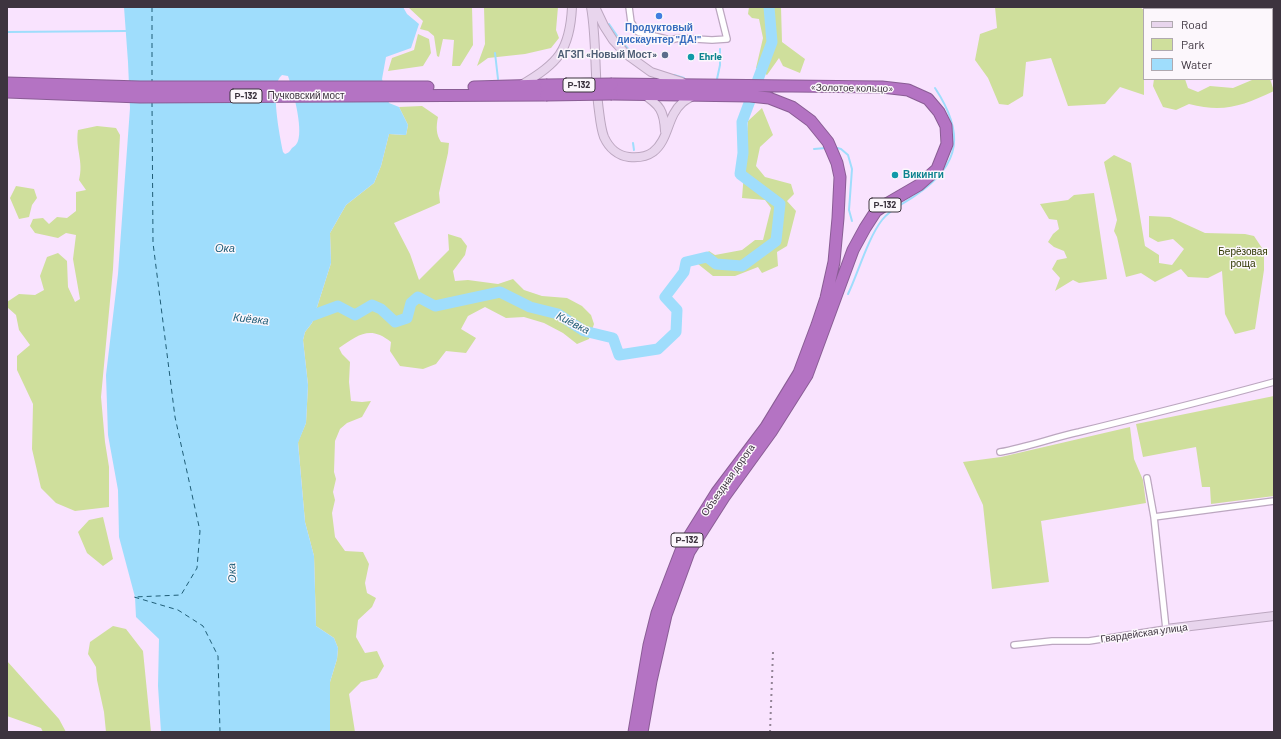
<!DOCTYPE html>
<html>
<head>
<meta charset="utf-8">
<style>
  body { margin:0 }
  #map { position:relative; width:1281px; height:739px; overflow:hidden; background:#f9e3fe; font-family:Barlow,sans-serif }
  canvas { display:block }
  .frame { position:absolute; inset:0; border:8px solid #3d343f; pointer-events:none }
  .legend { position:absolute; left:1143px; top:8px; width:130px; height:72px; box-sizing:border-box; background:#fcf7fc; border:1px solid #b0a9b0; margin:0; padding:5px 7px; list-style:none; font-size:12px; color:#3d343f }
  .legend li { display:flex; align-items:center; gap:8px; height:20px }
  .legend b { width:20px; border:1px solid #b0a9b0 }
</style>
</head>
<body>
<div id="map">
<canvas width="1281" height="739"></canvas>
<div class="frame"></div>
<ul class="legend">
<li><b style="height:5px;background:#e8d5ed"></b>Road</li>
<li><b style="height:11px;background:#cfdf9c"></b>Park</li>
<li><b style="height:11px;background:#9fddfc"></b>Water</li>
</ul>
</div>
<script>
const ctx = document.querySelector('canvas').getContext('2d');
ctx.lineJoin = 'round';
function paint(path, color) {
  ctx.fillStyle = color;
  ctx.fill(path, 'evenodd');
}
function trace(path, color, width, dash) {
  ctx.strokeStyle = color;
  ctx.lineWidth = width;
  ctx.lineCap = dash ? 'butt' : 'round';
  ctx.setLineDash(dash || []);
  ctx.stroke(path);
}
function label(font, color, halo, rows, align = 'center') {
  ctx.font = font + ' Barlow,sans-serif';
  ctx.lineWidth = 3;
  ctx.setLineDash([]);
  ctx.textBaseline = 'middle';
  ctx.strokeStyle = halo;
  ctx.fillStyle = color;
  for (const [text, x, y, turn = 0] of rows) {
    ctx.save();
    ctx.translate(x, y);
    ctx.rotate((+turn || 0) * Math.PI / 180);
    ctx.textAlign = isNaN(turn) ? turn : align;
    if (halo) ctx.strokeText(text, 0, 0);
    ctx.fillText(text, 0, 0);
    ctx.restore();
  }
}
const green = new Path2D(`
  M408 7H472L473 45 460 66H452L454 40 443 39 439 57 437 56 434 36 428 31 420 29 423 21Z
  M484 7H558L556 30 559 38 551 48 525 54 488 58 477 66 485 44Z
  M749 7H781L782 42 805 59 800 73 783 66 779 58 767 75 756 68 763 38 759 19 752 18 748 14Z
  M995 7H1140L1144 10V95L1120 87 1105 104 1068 106 1051 58 1026 62 1023 96 1008 105 999 104 988 78 975 60 980 34 997 28Z
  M1188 7H1274V11L1272 10V9L1262 8 1256 9H1189Z
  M418 34 429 39 431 53 423 66 388 71 392 58 414 50Z
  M1154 79H1185L1188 88 1198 92 1210 86 1233 88 1252 80 1270 79 1274 91C1242 106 1224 113 1189 104L1176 110 1163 107 1153 86Z
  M422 106 438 117C436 127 436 134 441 142L449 143 448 153 439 193 440 203 394 223 410 254 419 280 449 250 448 234 461 238 467 246 465 255 453 271 455 281 468 280 498 284 513 279 524 290 542 296 567 298 582 306 591 315 594 324 589 339 577 344 563 333 544 323 524 317 506 318 485 307 468 316 461 329 476 338 466 353 446 351 436 364 423 369 400 366 390 351 391 342C370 325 358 335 339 348L342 354 350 362 349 382 351 401 362 402 371 401 362 417 347 423 340 429 335 441 334 472 336 479 333 492 335 500 332 513 335 537 345 551 363 552 369 564 365 583 367 593 376 598 372 607 358 620 356 637 365 653 377 651 384 666 377 678 361 682 349 694 355 732H330V682L337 659 338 648 334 638 316 626 314 556 305 522 298 442 306 423 308 385 303 340 305 332 312 323 331 263 330 233 346 205 374 183 381 166 389 134 406 135 408 125 399 107Z
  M762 108 773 135 760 147 756 166 765 177 791 184 794 194 787 201 796 211 787 246 777 252 778 266 762 273 758 267 735 276H713L698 264 709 251 715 255 742 250 755 240H763L771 208 765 200 742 198 748 121Z
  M97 126 116 128 120 135 113 269 101 397 105 442 109 467V507L75 511 56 503 41 488 32 449 33 404 17 370V356L30 345 19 330 16 315 7 307V302L19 294 35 295 44 290 40 276 47 257 58 253 67 261 68 287 75 302 80 299 73 259 76 235 66 233 58 238 35 233 30 226 33 219 43 218 49 224 57 217 67 218 76 211V192L86 190 79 180C84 161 75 149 78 130Z
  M1114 155 1131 163 1145 246 1159 255V263L1172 265 1184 249 1173 239 1158 242 1149 237V216L1170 217 1205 233 1245 234 1254 236 1264 251V270L1255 329 1235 334 1225 314 1222 271 1208 278 1188 277 1181 269 1155 282 1141 273 1126 277 1117 237 1114 231 1117 220 1104 162Z
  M16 186 34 189 37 198 32 205 29 217 19 219 10 198Z
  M1094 193 1107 279 1079 283 1073 280 1055 291 1060 278 1052 269 1057 260 1067 258 1064 251 1054 247 1048 242 1053 234 1059 229 1057 220 1049 219 1040 204 1068 200 1074 195Z
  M1274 396V496L1211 504 1210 487H1202L1196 447 1143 457 1136 424Z
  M1130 427 1134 459 1143 480 1146 503 1041 521 1049 582 992 589 983 505 963 462 1001 457Z
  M103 517 113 559 103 566 87 553 78 532 89 520Z
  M113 626 126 629 143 651 151 732H106L104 712 97 680 96 667 88 654 90 642Z
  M7 661 59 719 66 732H43L41 728 7 716Z`);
const water = new Path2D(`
  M124 7H403L407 14 419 24 411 48 386 57 382 79 389 103 399 107 408 125 406 135 389 134 381 166 374 183 346 205 330 233 331 263 312 323 305 332 303 340 308 385 306 423 298 443 305 522 314 556 316 626 334 638 338 648 337 659 330 682V732H161L158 686 159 639 136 617 135 597 119 537 118 490 108 435 106 375 118 274 130 108 128 62ZM282 75 288 76C293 90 303 127 298 141 297 144 295 146 292 148 290 151 289 153 285 154L283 152C280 137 269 84 282 75Z`);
const stream = new Path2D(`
  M609 24 620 40 636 57
  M7 32 126 31
  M495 53 498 79
  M674 75 684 78
  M717 79 720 65V49
  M633 143 634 150
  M834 147 841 149 848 155 852 169 849 210 852 221
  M814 149 826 148
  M848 294C858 273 868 238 882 220 890 209 905 203 916 195 962 164 964 132 935 88`);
const river = new Path2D(`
  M300 320 338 306 355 315 372 305 381 309 395 322 407 318 411 303 418 297 435 306 500 292 530 307 558 314 584 331 613 338 619 355 658 349 676 332 677 310 665 297 684 272 686 262 707 257 716 264 742 266 776 241 780 204 740 174 743 153 742 122 772 42 769 7`);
const ferry = new Path2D(`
  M152 7V83
  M152 102 153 243 175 417 200 531 197 568 181 595 134 597 178 610 203 626 218 656 220 732`);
const street = new Path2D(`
  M629 7 631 22 638 32 670 40 679 38 712 40 727 39 719 7
  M1000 452C1027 447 1052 438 1079 432 1144 416 1209 400 1274 382
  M1154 517 1274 501
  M1014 645 1052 641H1089L1166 629 1154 517 1147 478`);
const secondary = new Path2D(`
  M591 7C597 41 594 76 599 111 600 119 601 129 604 137 609 148 618 156 629 157 638 158 646 157 653 152 669 140 667 116 682 103 685 100 691 97 695 95
  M595 7 604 26 613 40 626 54 651 72 682 82
  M521 85C558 64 570 50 572 7
  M643 94C660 105 664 111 665 131
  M1166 629 1274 616`);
const highway = new Path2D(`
  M7 83 140 87H428
  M612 84 882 87 908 90 928 99 939 112 946 126 947 144 937 169 919 185 888 203 876 211 865 228 853 250 807 375 771 432 724 497 689 552 666 615 651 681 642 732
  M474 87 546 85
  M7 92 140 97 546 95
  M612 94 750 96 769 98 792 107 811 121 828 142 837 163 840 177 838 218 834 262 826 298 817 325 799 373 766 427 717 492 682 548 657 613 649 645 634 732`);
const rail = new Path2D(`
  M770 732 773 652`);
const highwayBridge = new Path2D(`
  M546 85 612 84
  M546 95 612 94`);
const markers = [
  [659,16,4,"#3f7fe0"],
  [665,55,4,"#5c6f8a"],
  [691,57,4,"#0f9aa8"],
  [895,175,4,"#0f9aa8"]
];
const shields = [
  [579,85,32],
  [246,96,32],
  [885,205,32],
  [687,540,32]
];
const shieldNames = [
  ["Р-132",579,85],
  ["Р-132",246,96],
  ["Р-132",885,205],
  ["Р-132",687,540]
];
const shopNames = [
  ["Продуктовый",659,28],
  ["дискаунтер \"ДА!\"",659,40]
];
const serviceNames = [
  ["АГЗП «Новый Мост»",657,55]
];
const cultureNames = [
  ["Ehrle",699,57],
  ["Викинги",903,175]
];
const streetNames = [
  ["«Золотое кольцо»",852,88,1],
  ["Пучковский мост",306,96],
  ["Объездная дорога",728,480,-55],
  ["Гвардейская улица",1144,633,-8]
];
const parkNames = [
  ["Берёзовая",1243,252],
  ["роща",1243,264]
];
const waterNames = [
  ["Ока",225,248],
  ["Киёвка",251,319,6],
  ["Киёвка",573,323,27],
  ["Ока",232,573,-94]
];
paint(green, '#cfdf9c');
paint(water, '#9fddfc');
trace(stream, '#9fddfc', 2);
trace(river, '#9fddfc', 11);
trace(ferry, '#1f5d77', 1, [5, 4]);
trace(street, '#bca7c0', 8);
trace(secondary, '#bca7c0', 10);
trace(highway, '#8a5d95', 13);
trace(street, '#fff', 5.5);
trace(secondary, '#e8d5ed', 8);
trace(highway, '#b473c3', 11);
trace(rail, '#938496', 2, [2, 4]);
trace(highwayBridge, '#8a5d95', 13, []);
trace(highwayBridge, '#b473c3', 11);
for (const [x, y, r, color] of markers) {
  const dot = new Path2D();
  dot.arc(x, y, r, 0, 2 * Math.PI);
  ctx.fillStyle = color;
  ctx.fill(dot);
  trace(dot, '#fcf7fc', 1.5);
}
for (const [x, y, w] of shields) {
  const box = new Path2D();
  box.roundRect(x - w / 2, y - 7, w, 14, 3);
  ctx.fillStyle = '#fcf7fc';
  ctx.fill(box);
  trace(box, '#3d343f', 1);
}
label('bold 9px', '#3d343f', null, shieldNames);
label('bold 10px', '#366cbe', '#fcf7fc', shopNames);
label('bold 10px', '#4e5e75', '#fcf7fc', serviceNames, 'right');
label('bold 10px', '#0d838f', '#fcf7fc', cultureNames, 'left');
label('10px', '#3d343f', '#fcf7fc', streetNames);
label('10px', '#2f3700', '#fcf7fc', parkNames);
label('italic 11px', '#1f5d77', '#fcf7fc', waterNames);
</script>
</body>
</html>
